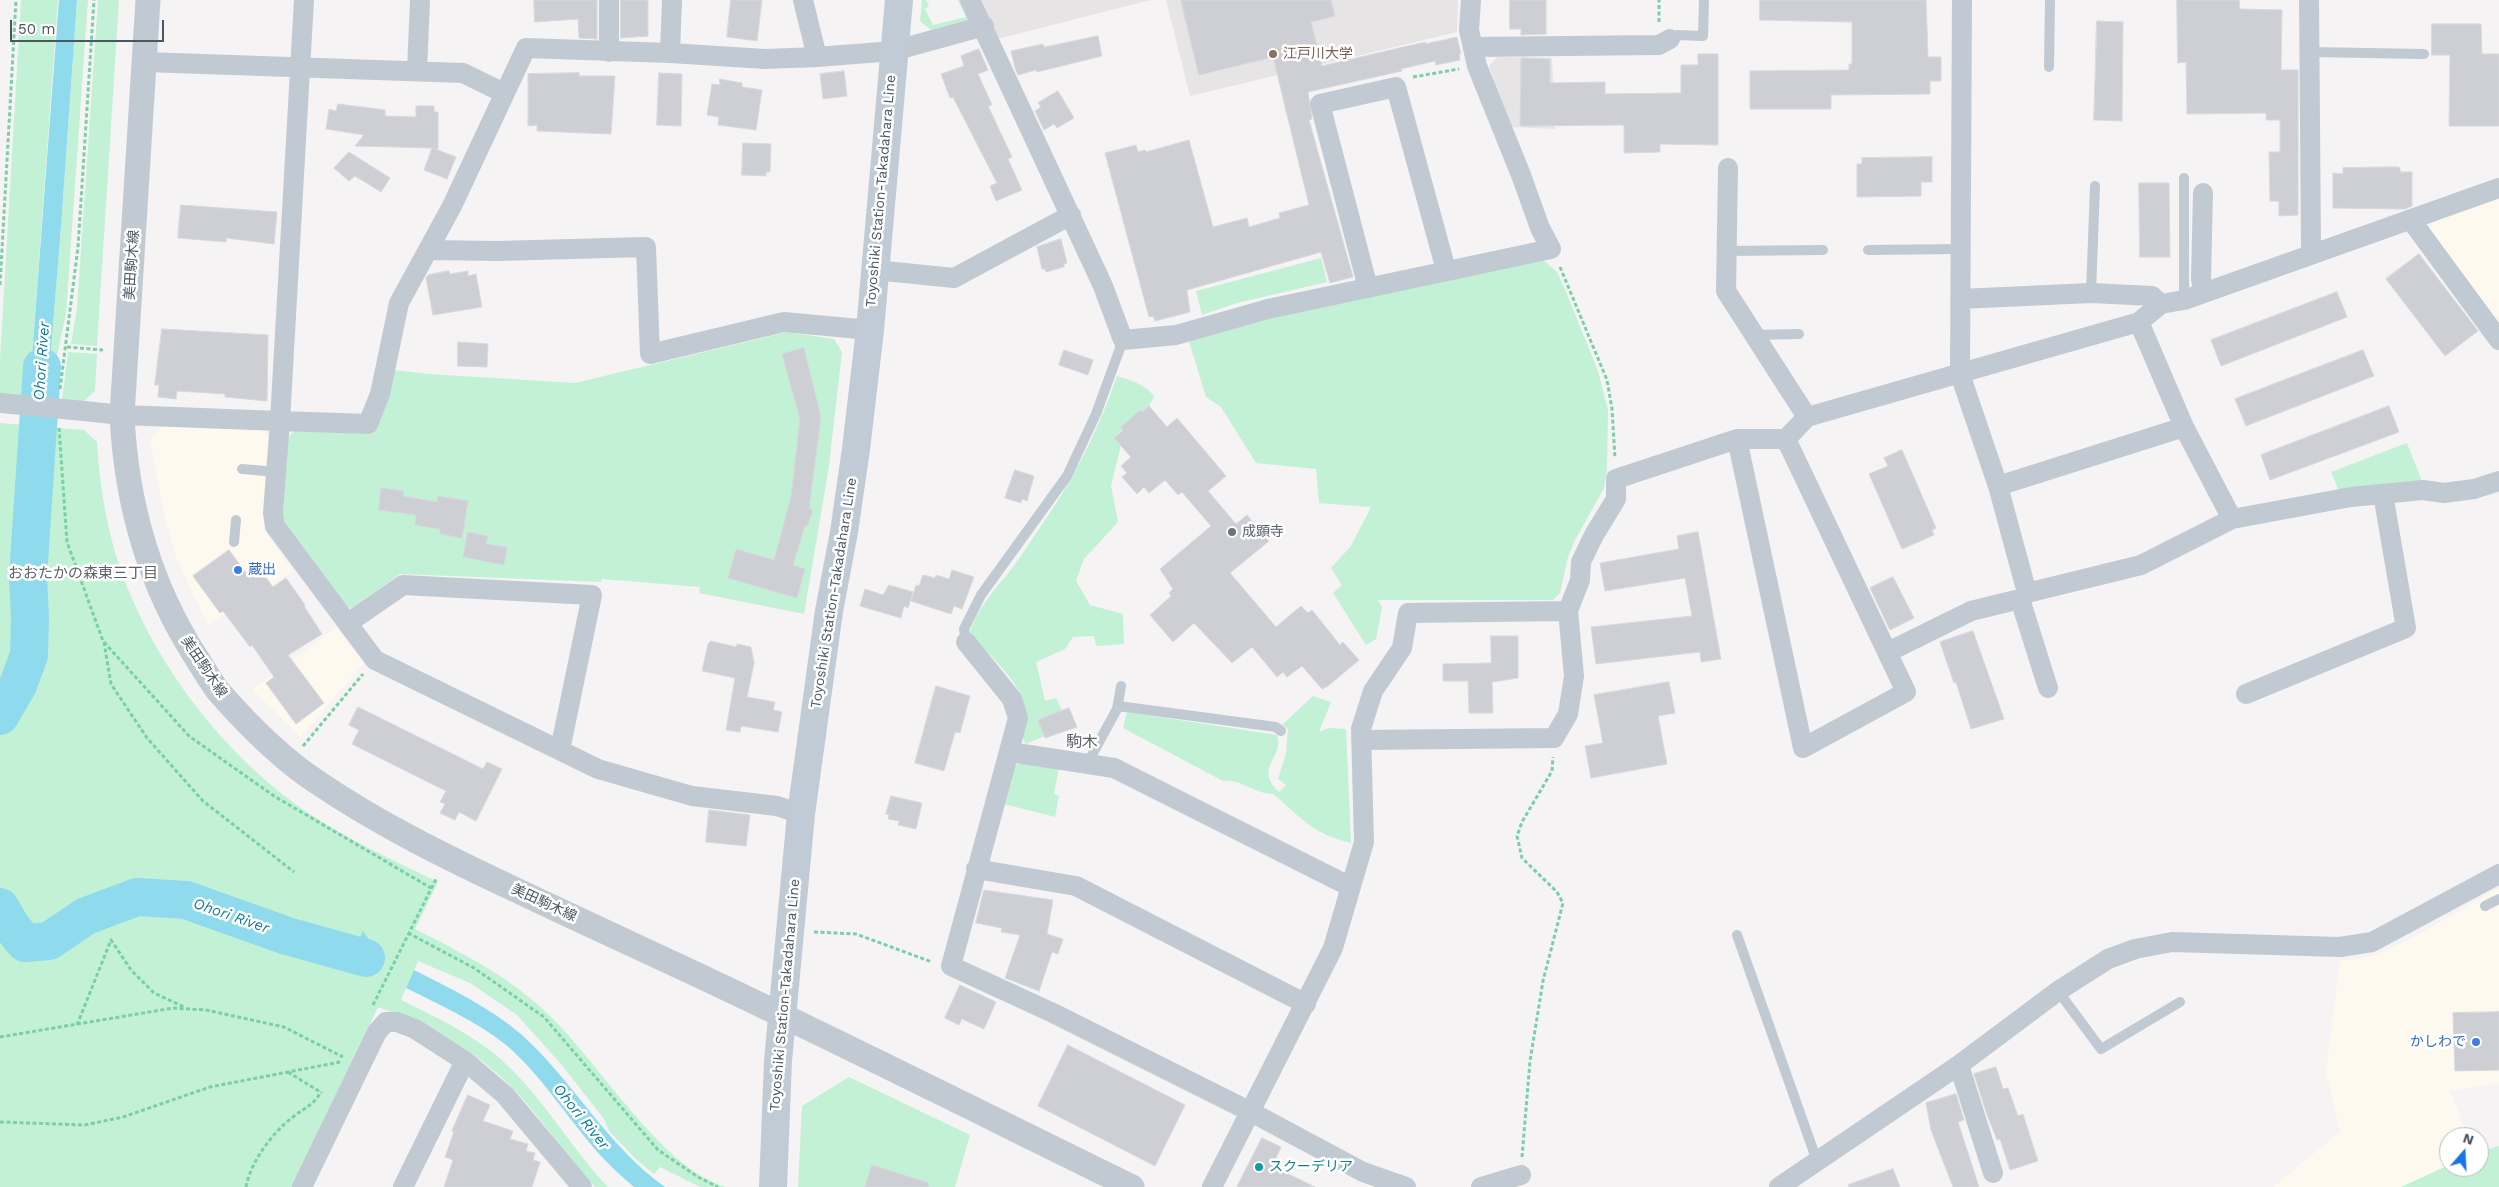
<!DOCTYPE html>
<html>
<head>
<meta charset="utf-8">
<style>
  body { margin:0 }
  #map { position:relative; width:2499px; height:1187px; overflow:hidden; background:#f5f3f3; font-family:"Work Sans",sans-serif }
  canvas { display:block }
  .north { position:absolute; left:2439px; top:1127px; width:50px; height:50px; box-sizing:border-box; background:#fff; border:1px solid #b7bbc0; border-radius:50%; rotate:19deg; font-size:14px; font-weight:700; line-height:20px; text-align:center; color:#4a5661 }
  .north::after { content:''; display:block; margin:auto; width:18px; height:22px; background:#1a73e8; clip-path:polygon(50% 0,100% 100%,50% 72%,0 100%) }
  .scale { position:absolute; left:10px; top:20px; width:154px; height:22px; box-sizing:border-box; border:2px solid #4a5661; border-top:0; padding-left:6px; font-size:15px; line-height:18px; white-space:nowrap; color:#4a5661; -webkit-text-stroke:4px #fff; paint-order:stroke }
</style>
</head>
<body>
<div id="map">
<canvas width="2499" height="1187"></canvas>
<div class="north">N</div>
<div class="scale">50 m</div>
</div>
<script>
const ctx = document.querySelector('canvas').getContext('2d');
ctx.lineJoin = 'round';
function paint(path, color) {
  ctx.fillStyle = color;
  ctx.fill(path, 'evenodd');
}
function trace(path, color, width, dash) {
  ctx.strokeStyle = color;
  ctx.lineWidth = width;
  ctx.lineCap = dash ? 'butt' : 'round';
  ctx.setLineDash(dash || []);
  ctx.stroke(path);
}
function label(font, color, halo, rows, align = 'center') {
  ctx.font = font + ' "Work Sans","Noto Sans JP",sans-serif';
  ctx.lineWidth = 5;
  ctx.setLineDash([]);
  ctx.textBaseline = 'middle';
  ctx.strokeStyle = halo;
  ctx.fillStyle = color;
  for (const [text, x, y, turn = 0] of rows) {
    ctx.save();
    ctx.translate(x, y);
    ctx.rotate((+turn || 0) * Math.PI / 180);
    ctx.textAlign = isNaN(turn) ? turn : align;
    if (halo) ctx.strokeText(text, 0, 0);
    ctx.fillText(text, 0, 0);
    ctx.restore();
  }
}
const commercial = new Path2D(`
  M2499 195V321L2429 231 2432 221Z
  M163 426 263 430 269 437 264 530 293 571 208 625 175 555 163 509 150 439Z
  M336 627 364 663 301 737 253 690Z
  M2499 888V1083L2450 1091 2468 1137H2449V1165L2401 1187H2273L2340 1132 2326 1071 2340 960H2354L2380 953 2416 936Z`);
const education = new Path2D(`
  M977 0H1151L997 39Z
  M1166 0H1458L1457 32 1190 96Z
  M1497 57 1552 58 1555 129 1512 127 1489 79 1493 78 1489 66Z`);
const green = new Path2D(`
  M21 0H58L29 397 0 394V359Z
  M77 0H88L66 314 57 355 53 399 47 398 61 227Z
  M98 0H119L97 346 71 344 77 308Z
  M922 0H926L929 6 925 9 933 25 966 17 958 0H961L971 19 931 30 920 21Z
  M1321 258 1327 282 1237 303 1202 315 1196 291Z
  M1543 260 1557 272 1565 289 1598 371 1608 410 1607 469 1604 488 1575 540 1568 557 1560 593 1553 600H1378L1382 607 1376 639 1366 645 1333 593 1342 585 1331 568 1351 546 1371 507 1319 503 1316 469 1256 463 1221 407 1206 397 1189 341 1238 322Z
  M788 332 834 339 842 352 829 466 804 614 699 593 700 587 602 579 601 582 400 574 352 608 343 606 285 527 283 515 288 438 294 431 373 434 389 394 393 370 429 374 575 383Z
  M68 352 97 354 95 391 83 402 62 400Z
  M1117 376C1129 380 1148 385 1154 397L1149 406 1142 412 1140 410 1121 427 1123 429 1114 438 1121 445 1111 486 1118 522 1084 559 1076 581 1090 605 1123 614 1124 644 1096 646 1094 636 1073 637 1065 649 1036 662 1045 701 1056 698 1062 711 1039 719 1044 736 1026 744C1014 726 1026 712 1021 695 1017 684 999 664 990 655 983 648 973 643 969 634 976 612 991 593 1006 576 1017 562 1027 547 1037 532 1072 482 1097 434 1117 376Z
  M0 423 84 430 97 442C100 491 109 543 128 589 164 677 229 759 308 813 349 840 394 861 438 882L415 929C464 954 512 978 551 1017 599 1063 663 1170 726 1187H700L660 1167 654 1174 637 1160 609 1131 604 1119 561 1064 517 1015 470 983 418 961 401 1000C432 1015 463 1030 491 1051 538 1088 567 1144 608 1187H595C569 1159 547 1127 522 1098 482 1054 434 1026 378 1007L292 1187H0Z
  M2407 443 2423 484 2339 491 2331 472Z
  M1313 696 1331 702 1319 732 1329 728 1346 729 1351 843C1311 833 1303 819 1273 794 1255 794 1240 778 1223 781L1123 728 1127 712 1277 735C1285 758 1253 766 1279 792L1286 785 1278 779 1286 753 1288 729 1282 725Z
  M1021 762 1059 767 1054 794 1059 796 1055 817 1004 804 1013 766Z
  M849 1077 970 1135 955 1187H798L802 1106Z
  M2499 1146V1187H2401L2449 1165V1167H2479V1152Z`);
const water = new Path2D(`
  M59 0H77L61 227 47 398 29 397Z
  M29 425 47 427 41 528 18 554Z
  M363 931 374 947 365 967 345 969Z
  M414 970C451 989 490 1007 522 1035 574 1082 607 1146 665 1187H634C625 1179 615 1171 606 1161 571 1125 545 1078 506 1045 476 1021 440 1005 406 988Z`);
const river = new Path2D(`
  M0 716 18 685 29 655 30 618 28 576 42 367
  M0 907 11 926 25 943 49 941 86 916 137 897 186 900 287 936 366 958`);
const building = new Path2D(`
  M534 0H597V39L579 38 578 19 535 22Z
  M621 0H648V36L621 38Z
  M731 0H762L757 41 727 37Z
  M1181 0H1331L1335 16 1311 22 1322 66 1425 42V44L1457 37 1461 54H1459L1460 60 1436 65 1435 61 1401 69 1402 71 1308 92 1312 119 1309 120 1353 277 1330 283 1321 252 1187 290 1190 312 1155 321 1153 316 1149 317 1105 153 1136 145 1138 152 1145 150 1146 152 1189 140 1213 227 1247 218 1249 227 1280 218 1279 213 1309 205 1273 57 1199 75Z
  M1510 0H1546V34L1521 35V29H1510Z
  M1760 0H1926L1928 57H1941V81H1930V94L1831 95V109H1750V71L1849 70V64H1852V22L1760 20Z
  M2177 0H2239L2240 9 2282 10 2281 70H2298V215L2279 216V201H2270L2269 152H2280V120H2266V113L2187 114 2186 62 2178 63Z
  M2097 21 2123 22 2122 121 2094 120Z
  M2432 24H2481L2482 54H2499V126H2449L2450 55H2432Z
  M1098 36 1102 56 1037 72 1036 70 1018 75 1015 68 1011 51 1043 44 1044 47Z
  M979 49 988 70 978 74 992 105 988 106 1012 157 1008 159 1022 190 996 201 990 186 997 183 953 97 950 98 941 74 964 66 961 56Z
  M1698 54H1718V145L1660 144V152L1624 153V125L1520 126 1521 58 1550 59V83L1605 82V94L1681 93V65H1698Z
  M844 71 847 96 823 99 820 74Z
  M579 73V76H615L611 134 537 131V125L528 126V74Z
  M659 73 682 74 681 126 657 125Z
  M720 79 742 83V87L762 90 756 130 718 125 719 117 707 115 712 84 719 85Z
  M1058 91 1074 118 1057 128 1054 124 1044 130 1035 111 1041 107 1038 103Z
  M338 104 385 110V116L416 117V106H434V112H438V149L433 148 456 157 447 179 424 170 432 148 355 146 364 135 326 129 329 109 336 111Z
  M743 143 771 144 770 172H766V176L742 175Z
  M349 152 390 178 381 192 355 176 349 181 334 168Z
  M1932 157V182H1921V196L1857 197V164H1862V158Z
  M2383 167H2399L2401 172H2412V206L2405 209 2333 208V173L2343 174V168Z
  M2139 183H2169L2170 257H2140Z
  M181 205 277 212 274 244 226 238V242L178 238Z
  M1061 239 1067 263 1064 264V267L1046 272 1045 269H1042L1037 247Z
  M2419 254 2478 331 2445 356 2386 279Z
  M449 271 450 274 468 271V276L476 274 482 307 433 315 426 278 428 275Z
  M2337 292 2347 317 2221 366 2211 340Z
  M162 329 268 335 267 401 225 397V394L177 391 176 399 158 397 159 385H155Z
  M458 342 488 344 487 367 458 366Z
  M804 348 821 417 809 508 813 510 807 527 805 526 793 565 805 569 797 598 728 578 736 549 774 560 791 497 800 419 782 354Z
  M1064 350 1093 360 1088 375 1059 365Z
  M2363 350 2374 376 2246 426 2235 399Z
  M1149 406 1167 427 1177 418 1226 476 1208 491 1236 524 1247 515 1269 541 1230 573 1276 627 1301 606 1308 613 1312 610 1340 645 1343 642 1359 660 1328 686 1322 689 1302 666 1287 677 1283 672 1277 677 1252 647 1232 663 1194 623 1173 642 1150 615 1171 596 1169 593 1173 589 1160 569 1211 526 1182 492 1178 495 1165 480 1149 493 1144 487 1137 494 1122 477 1127 473 1121 466 1131 457 1114 438 1123 430 1121 427 1140 410 1142 412Z
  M2389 406 2399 432 2270 480 2261 455Z
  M1902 450 1936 528 1932 530 1934 535 1902 549 1869 474 1888 466 1884 458Z
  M1015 470 1034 476 1027 501 1022 499 1021 503 1005 498Z
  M381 488 404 491 403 496 437 502 438 496 468 501 462 538 440 534V529L415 525 416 515 379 510Z
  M468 532 488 536 486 544 507 547 504 565 463 557Z
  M1698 532 1721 659 1701 662 1700 652 1596 664 1591 627 1692 616 1685 578 1605 591 1600 563 1679 549 1677 536Z
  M229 550 246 573 257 566 273 587 286 578 305 605 304 606 322 634 288 655 324 703 296 724 266 683 274 677 252 645 250 647 223 611 220 613 193 576Z
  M952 570 974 577 962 609 954 606 951 614 911 601 916 585 919 586 923 575 935 578 936 575 949 579Z
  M1893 577 1914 618 1890 630 1870 588Z
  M889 585 913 592 908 608 904 606 901 618 860 606 865 589 883 595Z
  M1973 631 2004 719 1971 729 1956 682 1954 683 1940 642Z
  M1491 636H1518V678L1492 682 1493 713H1469L1468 681H1443V664L1491 663Z
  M711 641 736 647 737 644 751 647 754 663 747 697 775 702 773 710 782 712 778 732 741 726 740 732 726 730 735 678 702 671 708 644Z
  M1669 682 1675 713 1658 716 1667 764 1591 778 1585 746 1603 743 1594 695Z
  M936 686 970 696 960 733 955 732 944 771 915 763Z
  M358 707 483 769 487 762 502 769 476 821 459 812 455 820 440 813 445 804 440 802 446 791 352 744 359 730 349 725Z
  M1069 708 1077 727 1045 738 1038 720Z
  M891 796 922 803 916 829 898 825 899 821 888 819 889 815 886 814Z
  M709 810 750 815 746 846 706 842Z
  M984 890 1053 900 1047 934 1063 939 1058 954 1052 952 1039 991 1005 978 1020 935 1001 932 1002 928 976 923Z
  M960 985 996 1002 984 1029 962 1019 959 1025 945 1018Z
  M2499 1012V1070L2455 1071 2453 1013Z
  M1068 1045 1185 1105 1155 1166 1038 1106Z
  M1996 1067 2003 1089 2008 1088 2018 1116 2023 1114 2038 1161 2010 1170 2000 1139 1997 1140 1986 1112 1974 1074Z
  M1956 1094 1964 1120 1958 1122 1979 1187H1953L1931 1130 1926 1103Z
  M468 1095 490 1105 483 1121 513 1131 510 1139 528 1144 526 1151 535 1153 533 1160 540 1162 532 1187H444L453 1160 445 1157 454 1132 452 1131Z
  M1262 1138 1281 1147 1272 1166 1315 1187H1237Z
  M872 1165 929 1183 928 1187H865Z
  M1893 1169 1900 1187H1849L1848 1185Z`);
const path = new Path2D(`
  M1659 22V0
  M1413 77 1459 69
  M1560 267 1607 380 1612 409 1615 458
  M0 285 16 0
  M67 347 103 350
  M60 389 78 247 94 0
  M59 428 67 542 103 641 189 736 274 796 431 888
  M104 642 111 684 147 738 203 801 294 872
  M303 746 363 674
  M814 932 856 934 932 962
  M408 933 474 968 544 1017 658 1150 698 1177 718 1187
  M373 1005 437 877
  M77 1025 111 940 131 970 154 993 184 1007
  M0 1037 173 1008 206 1010 284 1027 343 1057
  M288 1072 322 1093
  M0 1122 85 1125 123 1117 210 1087 340 1062
  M1522 1157 1530 1061 1543 981 1563 903 1557 892 1522 858 1517 836 1522 822 1552 771 1553 757
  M246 1187C251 1161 272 1133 293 1117 305 1107 312 1107 321 1092`);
const service = new Path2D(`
  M1670 39 1677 35 1703 36 1704 0
  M2310 52 2424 54
  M2049 67 2050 0
  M1868 250 1960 249
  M1727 251 1823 250
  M2091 293 2095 186
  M2184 300V178
  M1754 335 1799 334
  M242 469 277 472
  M234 542 236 520
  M966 642 964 629 981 595 1067 476 1096 414 1123 340
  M1118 706 1276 727 1281 731
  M1087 764 1117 709 1121 686
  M2485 906 2499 899
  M1737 935 1817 1161
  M2058 991 2101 1049 2180 1002`);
const minor = new Path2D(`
  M803 0 817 57
  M970 0 1103 286 1123 340 1176 335 1268 309 1551 249 1540 228 1521 175 1477 66 1469 30 1471 0
  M1962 0 1960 374 1998 486 2027 593 2141 565 2232 519 2351 497 2423 490 2444 493 2474 489 2499 481
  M2309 0 2311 245 2315 252
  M1473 47 1659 45 1670 39
  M609 52V0
  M670 53 672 0
  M145 62 463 73 504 93
  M417 71 420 0
  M1728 168 1726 291 1807 417
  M2203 193 2201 279 2204 292
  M2411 220 2499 340
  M428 250 497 251 646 247 650 354 784 322 870 330
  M875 270 954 278 1071 215
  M1368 288 1320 104 1396 87 1446 270
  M1960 299 2091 293 2152 296 2161 304
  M2139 322 2184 427 2232 519
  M84 411 122 415 280 421 304 0
  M1737 439 1803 748 1906 692 1786 439
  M1998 486 2184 427
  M2027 593 2020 599 2048 688
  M348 623 403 585 592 595 560 750
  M966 642 1012 699 1018 718 951 966 1053 1013 1251 1112 1363 1172 1406 1187
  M1888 652 1971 611 2020 599
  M2246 694 2406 628 2383 494
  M1361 740 1554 738 1568 714 1574 676 1568 611 1580 580 1581 562 1594 535 1616 499V479L1737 439H1786L1807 417 2139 322 2161 304 2184 300 2499 188
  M1010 752 1114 768 1351 887
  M801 814 777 806 692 796 598 769 375 660 275 526 273 513 280 421 368 424 380 394 399 303 452 206 526 48 670 53 765 59 817 57 893 51 984 26
  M976 869 1076 886 1306 1004
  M1959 1065 1993 1173
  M302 1187 377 1032 386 1022H397L415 1029 465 1061 505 1095 582 1187
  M403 1187 465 1061
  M1212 1187 1333 948 1364 842 1361 729 1373 691 1402 648 1408 613 1568 611
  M1481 1187 1521 1175
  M1779 1187 1959 1065 2058 991 2108 959 2135 949 2172 942 2340 947 2372 942 2499 874`);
const tertiary = new Path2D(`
  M148 0 122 415C126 501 149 584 196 657 203 668 210 680 218 691 247 724 280 758 317 782 380 825 450 859 518 891 579 920 640 948 702 977 846 1045 989 1117 1132 1187`);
const secondary = new Path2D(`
  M773 1187 778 1061 801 814 829 611 844 532 856 449 870 330 899 0`);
const minorBridge = new Path2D(`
  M1 403 84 411`);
const markers = [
  [1273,54,5,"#8d6e63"],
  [1232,532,5,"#6b7280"],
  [238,570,5,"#3f7fe0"],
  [2476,1042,5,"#3f7fe0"],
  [1259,1167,5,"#0f9aa8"]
];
const educationNames = [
  ["江戸川大学",1283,54]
];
const streetNames = [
  ["Toyoshiki Station-Takadahara Line",881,191,-85],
  ["美田駒木線",132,265,-86],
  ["Toyoshiki Station-Takadahara Line",834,593,-81],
  ["美田駒木線",204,667,56],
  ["美田駒木線",544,903,25],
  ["Toyoshiki Station-Takadahara Line",785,995,-85]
];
const worshipNames = [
  ["成顕寺",1242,532]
];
const shopNames = [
  ["蔵出",248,570],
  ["かしわで",2466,1042,"right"]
];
const cultureNames = [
  ["スクーデリア",1269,1167]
];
const waterNames = [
  ["Ohori River",42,361,-86],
  ["Ohori River",231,916,19],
  ["Ohori River",581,1117,51]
];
const neighbourhoodNames = [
  ["おおたかの森東三丁目",83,574]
];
const quarterNames = [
  ["駒木",1082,742]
];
paint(commercial, '#fdf9ef');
paint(education, '#e6e4e5');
paint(green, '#c3f1d5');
paint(water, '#90daee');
trace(river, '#90daee', 38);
paint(building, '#cdcfd5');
trace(building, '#d7d9de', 1);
trace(path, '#7ad0a6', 3, [4, 2.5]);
trace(service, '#c1cad2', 10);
trace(minor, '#c1cad2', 20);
trace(tertiary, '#c1cad2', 25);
trace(secondary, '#c1cbd6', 28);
trace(minorBridge, '#c1cad2', 20);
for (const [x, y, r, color] of markers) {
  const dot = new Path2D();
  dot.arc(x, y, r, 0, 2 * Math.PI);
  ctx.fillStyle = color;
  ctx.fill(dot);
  trace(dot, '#fff', 2);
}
label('14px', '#785e54', '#fff', educationNames, 'left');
label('14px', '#4a5661', '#fff', streetNames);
label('14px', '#5b616d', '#fff', worshipNames, 'left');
label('14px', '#366cbe', '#fff', shopNames, 'left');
label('14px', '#0d838f', '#fff', cultureNames, 'left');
label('italic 15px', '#0c7c9b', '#fff', waterNames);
label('15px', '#5f6368', '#fff', neighbourhoodNames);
label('16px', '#5f6368', '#fff', quarterNames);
</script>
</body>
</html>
